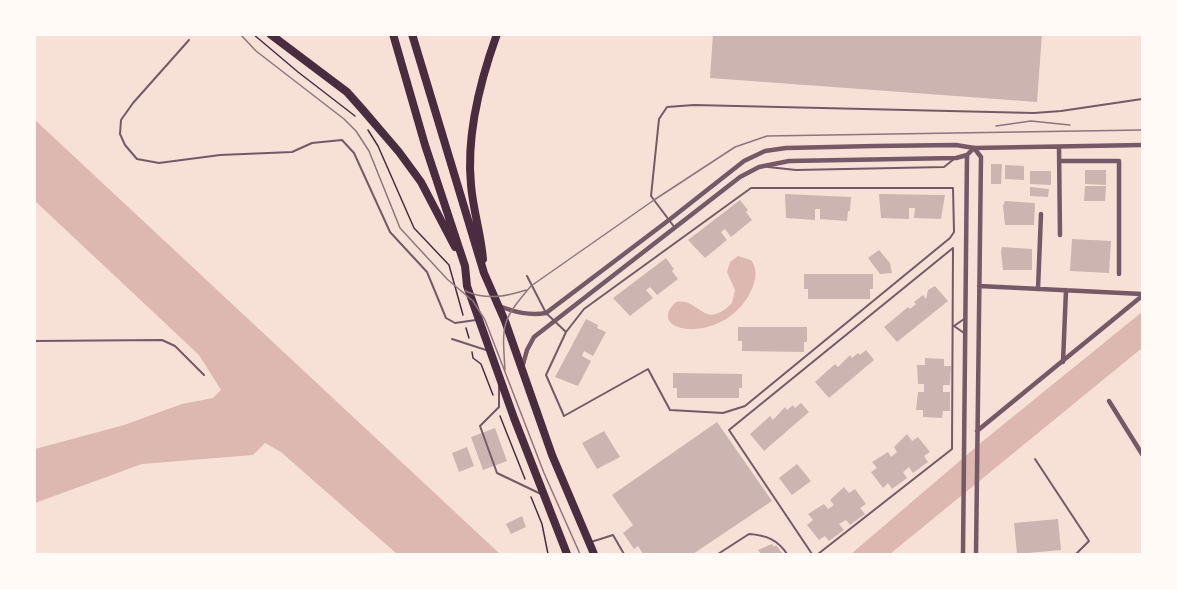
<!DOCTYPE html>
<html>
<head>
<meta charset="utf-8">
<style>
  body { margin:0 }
  #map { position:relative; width:1177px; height:589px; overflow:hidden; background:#f7e1d7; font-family:Rubik,sans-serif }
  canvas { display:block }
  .frame { position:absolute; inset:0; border:36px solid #fffaf5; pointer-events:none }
</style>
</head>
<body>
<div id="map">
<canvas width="1177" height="589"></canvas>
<div class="frame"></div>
</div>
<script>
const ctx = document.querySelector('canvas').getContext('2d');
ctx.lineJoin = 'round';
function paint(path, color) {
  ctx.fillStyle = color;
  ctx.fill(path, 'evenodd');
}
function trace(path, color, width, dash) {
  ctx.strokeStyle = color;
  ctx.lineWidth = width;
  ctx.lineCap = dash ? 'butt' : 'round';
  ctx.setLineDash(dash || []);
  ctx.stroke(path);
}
const water = new Path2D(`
  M35 120 500 554H397L281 452 265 443 253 455 142 464 35 503V449L124 425 182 404 213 398 221 390 199 355 35 201Z
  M738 256 751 260C758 269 756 281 751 291 724 347 642 333 676 302 700 297 703 332 732 303L735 290 727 272 730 262Z
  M1142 312V348L890 554H851L983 441Z`);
const building = new Path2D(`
  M713 34H1042L1037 102 710 78Z
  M991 164H1002L1001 184H991Z
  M1005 165 1024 166V180L1005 179Z
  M1085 170H1106V185L1085 184Z
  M1030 171H1051V185L1030 184Z
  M1085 186H1106L1105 201H1084Z
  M1030 187 1049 189 1048 197 1030 196Z
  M785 194 851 197 850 211H848L847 221 820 219V209H815V220L786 218Z
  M879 194 945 195 941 219 914 218 915 208H909V219L881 218Z
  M740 200 748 210 746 212 752 220 731 237 725 229 721 232 727 240 705 258 688 240Z
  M1005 201 1035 203 1034 225H1005L1003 206Z
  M1072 239 1111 241 1109 273 1070 271Z
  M1002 247 1032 249V270H1003L1001 252Z
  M879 250 890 263 892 273 880 274 868 258Z
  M666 258 674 269 672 271 678 279 657 295 650 287 646 290 653 298 630 316 613 298Z
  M804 274H873V289H870V299H808V289H804Z
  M935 286 948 301 897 342 884 327 908 307 910 309 916 304 914 302 923 295 926 299 928 290Z
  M586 319 598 325 597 328 606 332 593 356 584 351 582 356 591 361 578 386 555 377Z
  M738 327H807V342H804V352L742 351V341H738Z
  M866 350 874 360 829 398 815 382 835 364 838 367 850 355 852 358 858 353 860 355Z
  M925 358 944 359V366H951L950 385H943V392H950V411H943L942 418 923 417V410H916L918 392H924V384H918L917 365H925Z
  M673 373 742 374V388H739V398H677V388H673Z
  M801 403 809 412 764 451 750 434 770 416 773 420 785 407 787 410 793 405 795 408Z
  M717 422 772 501 693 554H643L638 546 634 549 623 533 633 525 612 495Z
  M495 428 507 461 483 470 471 437Z
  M604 431 620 457 597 469 582 443Z
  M907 434 912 441 918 437 930 452 924 456 928 462 913 473 909 467 903 472 907 478 892 489 888 483 883 488 871 472 877 468 872 462 888 452 891 457 897 452 894 447Z
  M467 447 474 466 459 472 452 453Z
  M797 464 811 481 792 495 779 478Z
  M844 487 849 493 855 489 866 504 860 508 865 514 850 525 846 520 839 524 844 530 829 541 825 536 819 540 807 525 813 520 808 514 824 504 828 509 834 505 830 500Z
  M522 516 526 527 511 534 506 524Z
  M1058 519 1061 550 1017 554 1014 523Z
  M772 544 774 547 776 545 783 554H761L758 550Z`);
const path = new Path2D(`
  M253 34 298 72 355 116
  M368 130 378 146 414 228 449 265 463 315
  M466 328 469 338
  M472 352 473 358 481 364 493 395
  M500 416 525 479
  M531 497 542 524 548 554`);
const service = new Path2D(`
  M189 40 133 103 121 120 120 134 125 145 137 159 159 163 220 155 292 152 312 143 342 140 354 153 390 232 427 272 446 318 455 323 476 320
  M768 167 796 170 944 167 954 159
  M675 228 651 196 659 119 667 107 694 105 1034 113 1061 111 1142 99
  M527 276 546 313 566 332 546 375 564 416 648 369 670 410 723 413 745 406 950 238 954 232 953 188H751L584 309 566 332
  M954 326 964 333
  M954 326 964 319
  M452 339 486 350
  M34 341 162 340 175 346 204 375
  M499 385V407L480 426 497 473 541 494
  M1035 459 1089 541 1076 554
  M591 542 613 535 624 554
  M718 554 749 534C766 535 778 540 787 554
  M812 554 729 430 953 248 952 449 818 554`);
const minor = new Path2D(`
  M1059 147 1060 235
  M974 148 981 157 976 554
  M1059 161H1119V274
  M979 286 1142 294
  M1038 289 1041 214
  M499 306C515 312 529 316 546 313L669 220 744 161 765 151 786 148 875 146 956 145 974 148 1142 145
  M1063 362 1066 290
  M522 368 527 350 534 337 740 177 759 167 789 161 956 158 967 155 974 148
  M1109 401 1142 454
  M977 431 1142 296
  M963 554 967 155`);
const primary = new Path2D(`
  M270 34 347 92 363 110 399 152 421 182 455 247
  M393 34 425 145 465 266 467 286 514 418 567 554
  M412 34 484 273 505 321 552 455 594 554
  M483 259C481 234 473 210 471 185 466 135 480 81 497 34`);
const tram = new Path2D(`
  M240 34 256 51 344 119 356 131 369 151 400 228 447 279 473 301 485 320 544 473 580 554
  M996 126 1031 121 1070 125
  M465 291C486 300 505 297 526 290
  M505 370C502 324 501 321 531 286L654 200 735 147 767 136 1142 130`);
paint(water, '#dcb8b0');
paint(building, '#ccb4b1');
trace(path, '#4a2c40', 1.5);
trace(service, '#755966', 2);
trace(minor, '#755966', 4.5);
trace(primary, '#4a2c40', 8);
trace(tram, '#8f747c', 1.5);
</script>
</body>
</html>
